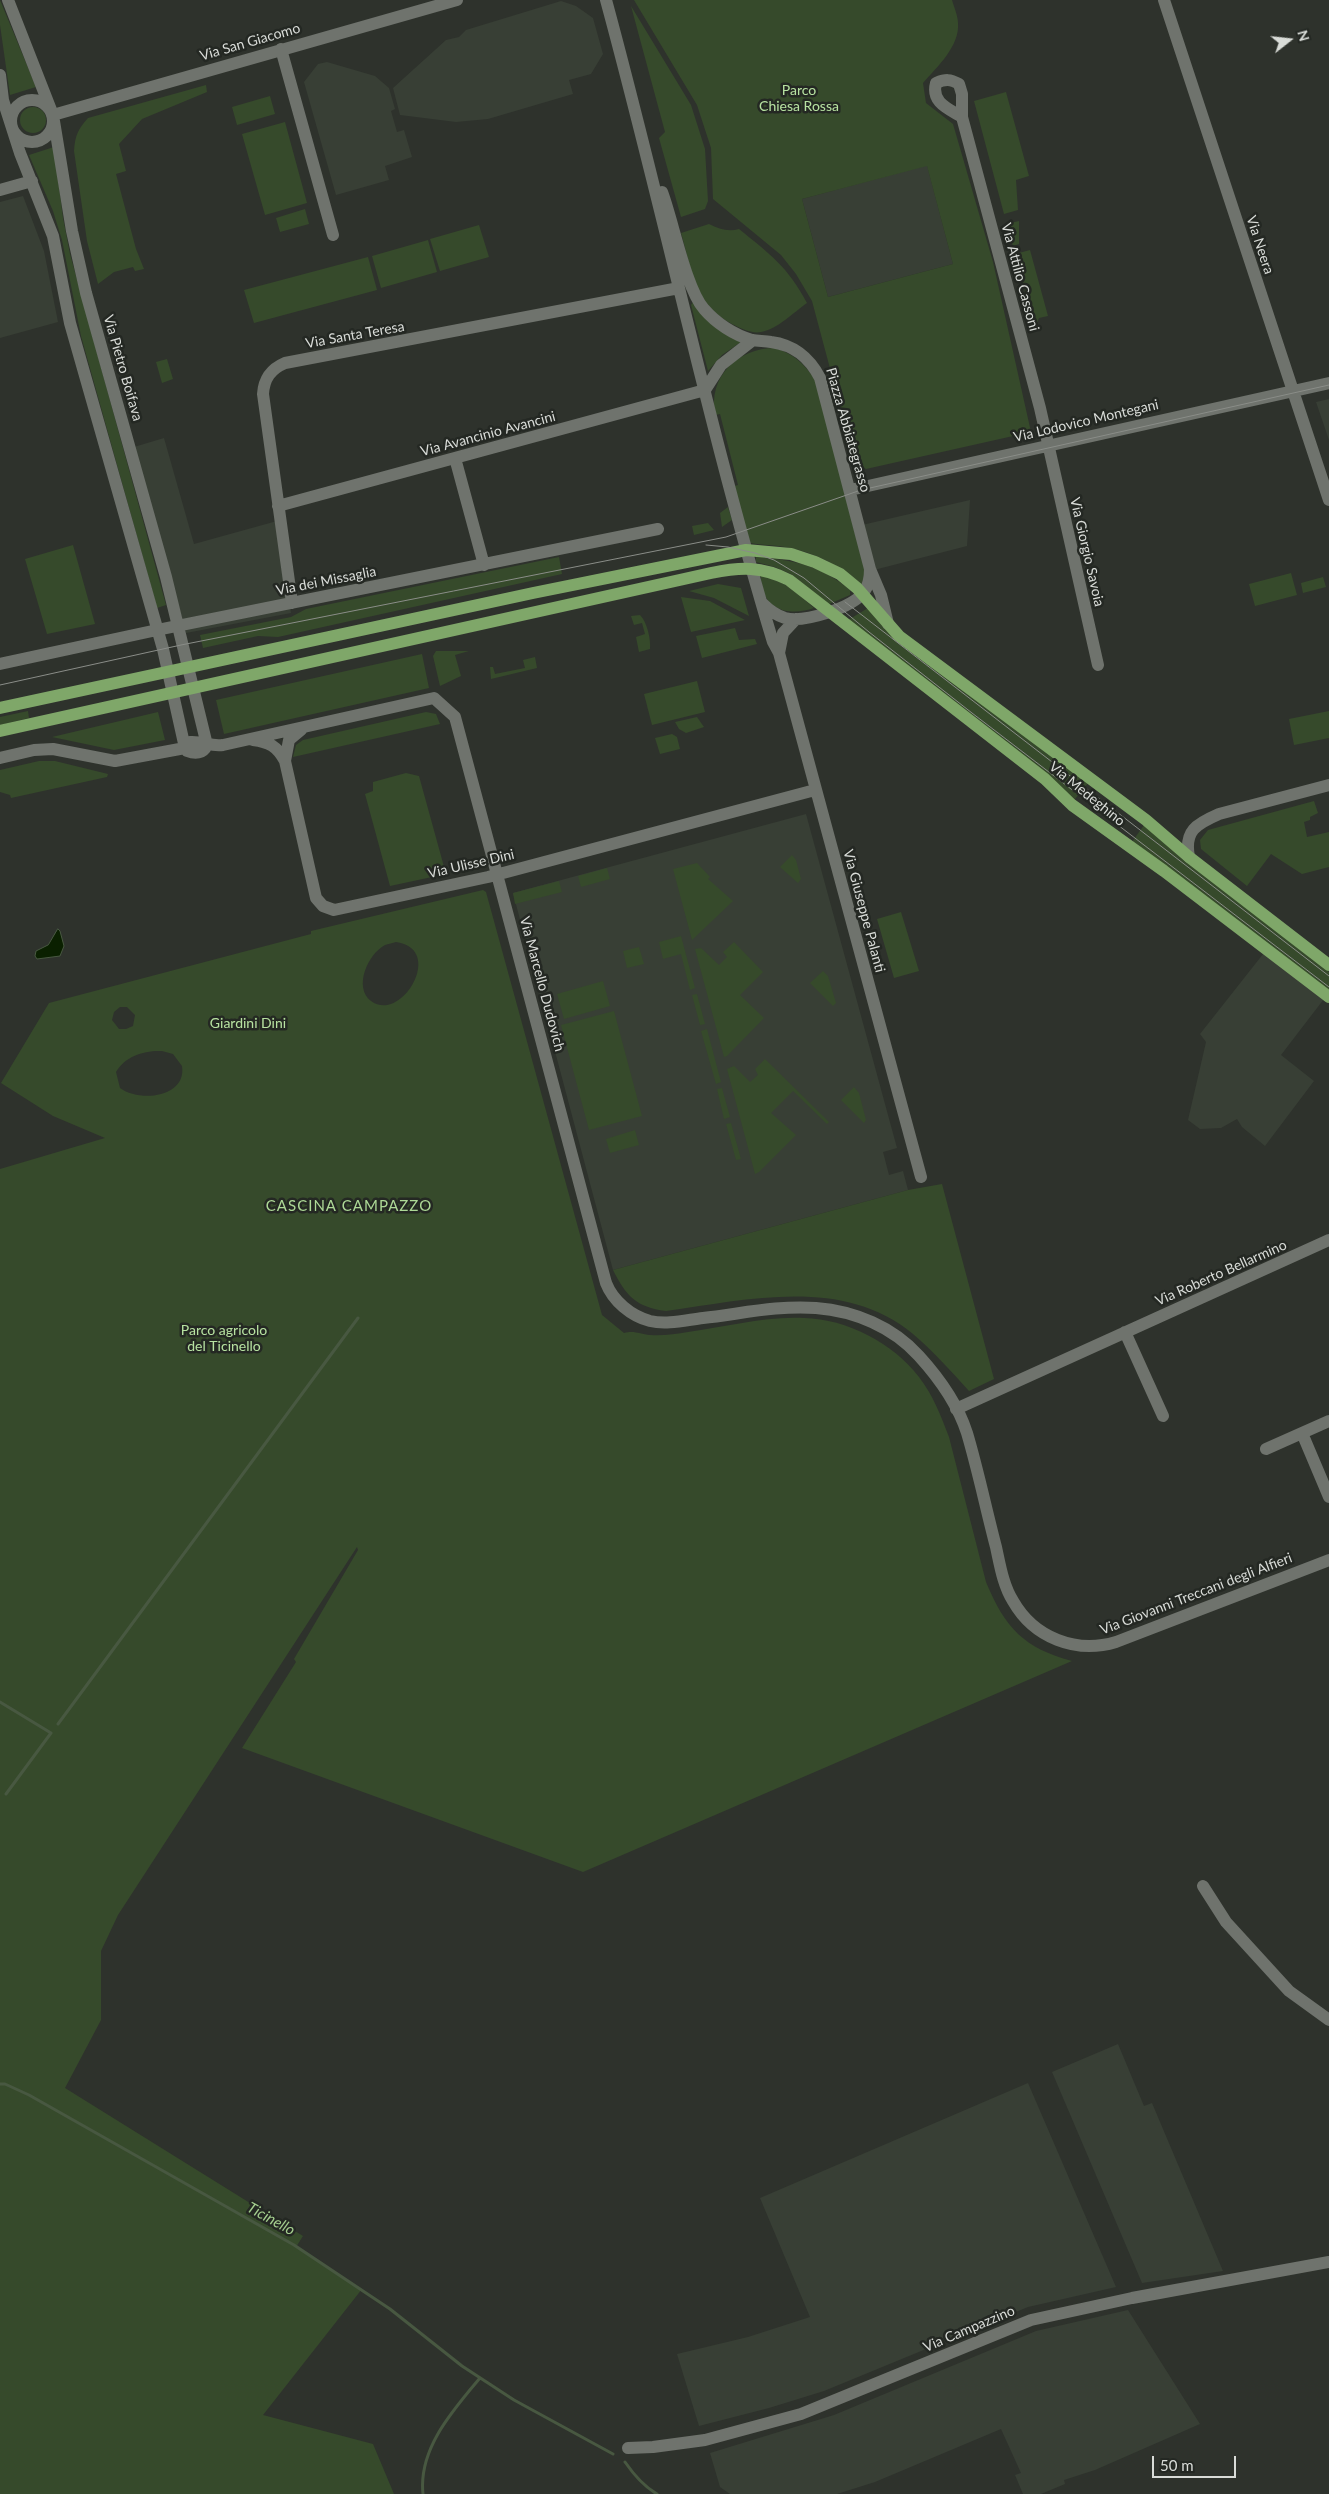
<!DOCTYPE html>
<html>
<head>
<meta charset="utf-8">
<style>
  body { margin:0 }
  #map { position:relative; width:1329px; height:2494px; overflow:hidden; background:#2e322c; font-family:Lato,sans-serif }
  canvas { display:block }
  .north { position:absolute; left:1264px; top:15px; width:50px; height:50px; -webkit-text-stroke:4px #242823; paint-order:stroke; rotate:74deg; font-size:14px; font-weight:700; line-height:20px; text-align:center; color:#d9dcd8 }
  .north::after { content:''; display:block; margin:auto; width:18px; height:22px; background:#d9dcd8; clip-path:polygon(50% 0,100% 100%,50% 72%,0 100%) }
  .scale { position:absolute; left:1152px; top:2456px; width:84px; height:22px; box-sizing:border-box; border:2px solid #d9dcd8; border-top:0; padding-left:6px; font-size:15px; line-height:18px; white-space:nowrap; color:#d9dcd8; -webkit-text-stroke:4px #242823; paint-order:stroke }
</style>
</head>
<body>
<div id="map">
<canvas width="1329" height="2494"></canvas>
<div class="north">N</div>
<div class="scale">50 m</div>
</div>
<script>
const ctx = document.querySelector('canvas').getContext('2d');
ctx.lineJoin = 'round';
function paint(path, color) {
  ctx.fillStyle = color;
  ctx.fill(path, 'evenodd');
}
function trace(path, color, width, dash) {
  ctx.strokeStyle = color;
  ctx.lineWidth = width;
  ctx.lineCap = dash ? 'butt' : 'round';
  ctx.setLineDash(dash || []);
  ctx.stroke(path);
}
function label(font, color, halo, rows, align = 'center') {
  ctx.font = font + ' Lato,sans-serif';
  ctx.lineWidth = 5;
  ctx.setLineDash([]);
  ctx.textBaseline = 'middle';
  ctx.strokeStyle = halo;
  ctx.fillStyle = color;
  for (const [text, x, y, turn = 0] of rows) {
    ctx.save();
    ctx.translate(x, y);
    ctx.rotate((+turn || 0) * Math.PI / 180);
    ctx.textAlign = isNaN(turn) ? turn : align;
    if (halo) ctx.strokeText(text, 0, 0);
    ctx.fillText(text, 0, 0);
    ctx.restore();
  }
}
const built = new Path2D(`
  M561 1 576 6 593 18 603 54 591 74 569 80 573 94 488 119 456 122 400 115 393 88 446 40 459 37 466 30Z
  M327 62 375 76 389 88 395 109 391 111 397 132 404 130 412 157 385 166 389 180 336 195 304 82 318 64Z
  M927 165 953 264 828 297 802 199Z
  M23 196 44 251 58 322 0 338V202Z
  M1329 399V440L1316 402Z
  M164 438 194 544 277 521 291 613 186 633 134 447Z
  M970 500 967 546 874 570 862 525Z
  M806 814 897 1148 883 1152 889 1175 903 1171 908 1190 613 1270 513 893Z
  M1267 949 1327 995 1281 1055 1314 1081 1265 1146 1242 1127 1237 1119 1221 1128 1200 1129 1188 1120 1206 1042 1200 1034Z
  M1118 2044 1144 2106 1152 2103 1223 2271 1142 2283 1052 2072Z
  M1028 2083 1116 2287 1028 2307 824 2391 769 2408 699 2426 677 2354 748 2337 810 2317 760 2198Z
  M1128 2310 1200 2424 1095 2470 1064 2480 1065 2484 1041 2494H1023L1015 2475 1021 2473 1001 2429 875 2482 837 2494H730L720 2487 710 2453 834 2415 1036 2331Z`);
const green = new Path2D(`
  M0 0 36 87 10 95 0 25Z
  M634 0H952C954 7 958 16 958 23 960 46 937 67 923 83L926 103 953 124 993 262 1031 432 866 469 855 462 812 301 796 274 781 255 713 199 711 148 697 105ZM927 166 953 264 828 297 802 199Z
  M631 6 691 105 705 149 708 201 705 209 681 217 659 138 665 132Z
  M206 85 207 92 142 119 119 144 126 171 116 174 136 249 144 269 135 271 133 267 114 272 98 284 87 241 74 151C75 136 78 129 88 118Z
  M1006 92 1029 176 1016 180 1018 210 1004 214 974 101Z
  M270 96 275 114 237 125 232 107Z
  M20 120a13 13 0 1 1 26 0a13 13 0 1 1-26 0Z
  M285 122 307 203 265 215 242 134Z
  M54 147 63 218 70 254 166 605 157 608 81 336 62 240 53 211 29 155Z
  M305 209 309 224 280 232 276 218Z
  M1019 221V244L1013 246 1006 224Z
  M709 224C719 229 728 232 739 229 770 254 788 267 807 303 794 312 778 329 761 332 752 334 740 328 732 324 694 304 692 270 681 233Z
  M479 225 489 257 440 271 430 239Z
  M428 240 437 272 381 288 372 256Z
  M1030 250 1048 316 1039 318 1035 328 1015 254Z
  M368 257 377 290 254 323 244 290Z
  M693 302 741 342 722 355 708 371 691 305Z
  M775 348C794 354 803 363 815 379L865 571 862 584C838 565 815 552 785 547 773 545 761 545 750 543L734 486 738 485 720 414 715 415C708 377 737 348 775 348Z
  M167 359 173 379 162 383 156 362Z
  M728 507 732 520 722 527 720 513Z
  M708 523 714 530 694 535 692 526Z
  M73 545 95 624 47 634 25 559Z
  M559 557 562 574 278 637 258 636 203 648 200 635 291 617 306 609Z
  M756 557C794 560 820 565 850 590V595L829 604 791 574 775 567 756 562Z
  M1291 573 1297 595 1255 606 1249 584Z
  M761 574 790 587 814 608C795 615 769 613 763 590 762 584 760 579 761 574Z
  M1323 577 1326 587 1303 593 1301 583Z
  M718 584 741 588 749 616 714 598 689 591Z
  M681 597 710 601 745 620 691 632Z
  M868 608 1089 782 1075 799 848 620Z
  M640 615C647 622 651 639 650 649L639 652 636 637 645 634 642 623 634 625 631 616Z
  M735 628 739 640 755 639 757 644 702 658 696 636Z
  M436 651H469L455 655 461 676 440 686 433 656Z
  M422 654 429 688 224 734 216 700Z
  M535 657 537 668 491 679 490 667H493L495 674 525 668 523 660Z
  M697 681 705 712 652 725 644 694Z
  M28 711 29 718 0 725V717Z
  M1329 711V738L1294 745 1289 719Z
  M158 712 165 740 114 750 52 737Z
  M426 712 436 714 440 724 293 757 296 745 303 740Z
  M697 717 704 727 686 733 679 729 675 722Z
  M672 734 677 737 680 749 660 754 655 738Z
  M39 761H55L108 774 107 777 11 798 10 795 0 792V770Z
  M406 773 419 776 446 874 390 886 365 794 373 791V782Z
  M1314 801 1318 813 1310 817V820L1304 822 1307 837 1329 832V867L1302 874 1271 854 1247 886 1201 849 1200 840 1208 830Z
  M1144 825 1182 859 1329 972V991L1132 842Z
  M792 855 796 860 801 879 798 883 780 867Z
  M697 863 710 877 708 879 733 901 692 940 673 869Z
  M607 868 610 879 581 887 578 876Z
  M559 881 562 892 515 904 513 893Z
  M483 890 486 892 602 1315 624 1333C634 1330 640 1334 650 1335 662 1336 676 1334 688 1332 725 1327 766 1316 804 1318 847 1319 893 1343 919 1377 933 1395 941 1416 949 1437L986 1582C1005 1628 1024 1648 1072 1661L583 1872 242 1748 296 1662 294 1659 358 1550 357 1547 118 1915 101 1951V2020L65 2088 303 2236 296 2247 362 2289 263 2415 373 2444 394 2494H0V1169L105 1138 53 1116 1 1083 49 1003 311 934V931ZM396 942C446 949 401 1024 371 1001 353 987 368 954 385 945 388 944 393 943 396 942ZM120 1007H127L135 1015 133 1026 126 1029H119L112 1020 114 1012ZM162 1051 173 1054 182 1066C187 1097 140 1103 120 1088L116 1072C125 1056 145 1050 162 1051Z
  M901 912 919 971 894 978 877 919Z
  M681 936 695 988 690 990 681 954 663 959 659 942Z
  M734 942 763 972 740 995 764 1018 727 1056 724 1057 695 949 701 948 719 965 727 957 723 952Z
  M639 947 644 964 627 968 623 951Z
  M823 971 828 976 836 1003 833 1006 810 983Z
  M603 981 610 1006 564 1019 557 994Z
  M697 994 705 1024 700 1025 692 995Z
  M614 1011 642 1116 589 1130 561 1025Z
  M707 1029 721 1082 716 1084 701 1031Z
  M765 1059 829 1122 827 1124 793 1091 771 1113 796 1135 759 1172 755 1174 727 1069 734 1066 750 1082 758 1075 755 1069Z
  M854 1087 859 1093 866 1120 864 1123 841 1100Z
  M722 1088 730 1117 724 1119 717 1089Z
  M731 1123 741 1159 736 1160 726 1124Z
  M635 1130 639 1145 610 1153 606 1139Z
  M942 1184 994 1379 969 1391C951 1371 933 1351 913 1334 843 1276 748 1300 666 1311 636 1307 626 1296 613 1270L908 1190Z`);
const water = new Path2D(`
  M58 929 60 931 64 946 60 956 37 959 35 956 36 951 48 945Z`);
const stream = new Path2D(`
  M0 1702 51 1733 6 1794
  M58 1724 358 1318
  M0 2084H5L29 2095 294 2245 390 2309 462 2366 514 2400 613 2454
  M625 2462C634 2475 643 2486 657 2494
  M423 2494C418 2449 453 2410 480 2378`);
const minor = new Path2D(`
  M8 0 53 115 72 231 86 293 166 577 207 745
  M606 0C664 213 709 430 773 642L779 653 921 1177
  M1164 0 1329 500
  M281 49 333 235
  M0 75 3 100 20 153 53 236 70 323 163 649 185 748 187 751C195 754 203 754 207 745
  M11 121a21 21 0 1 1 42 0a21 21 0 1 1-42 0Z
  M53 115 457 0
  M962 117C947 108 931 102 936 83 946 79 950 79 959 84L962 94V117L1040 408 1098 665
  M0 190 32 181
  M662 192C673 221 686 289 704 309 716 323 734 335 752 340 758 341 765 341 771 342 794 345 809 357 820 378L870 569 881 595 888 624
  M705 390 721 365 753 340
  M455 458 484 565
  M850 490 1329 383
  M278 506 705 390
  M292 603 263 394C264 378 271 369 285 363L679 288
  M762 603C769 610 775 615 785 618 804 623 852 608 864 592 869 585 870 578 870 569
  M779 653 783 633 796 619
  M0 664 157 630 658 529
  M253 740C269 742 277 746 285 761L316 898 323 906 334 910 488 877 815 790
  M0 758 34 750 53 749 115 761 185 748 190 742C203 741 211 747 223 745L434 698 455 717 606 1283C613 1301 631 1316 650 1321 667 1325 686 1320 703 1318 740 1314 778 1305 816 1308 855 1311 893 1327 919 1356 939 1378 958 1405 967 1433 978 1470 986 1509 996 1547 1000 1565 1003 1585 1013 1601 1034 1638 1076 1654 1116 1642L1329 1560
  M285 761 289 740 301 730
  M1189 857C1184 831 1196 824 1219 814L1329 785
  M1125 1332 1163 1416
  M956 1409 1329 1240
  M1302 1433 1329 1497
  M1266 1449 1329 1421
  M1203 1886 1226 1922 1289 1991 1329 2020
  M628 2448 653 2447 705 2440 801 2414 1031 2320 1132 2298 1329 2262`);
const major = new Path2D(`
  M0 708 533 593 746 550 791 554 815 562 840 574 857 588 899 636 1146 820 1189 857 1329 965
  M0 731 711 573C741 567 761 566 789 580L1045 779 1072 805 1164 871 1329 997`);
const tram = new Path2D(`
  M706 545 728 547 755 553 774 560 804 578 869 632 972 713 1329 987
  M845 602 1329 976
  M0 685 181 645 726 537 861 490 1329 385`);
const streetNames = [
  ["Via San Giacomo",250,42,-16],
  ["Via Neera",1260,245,72],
  ["Via Attilio Cassoni",1020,277,75],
  ["Via Santa Teresa",355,335,-10],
  ["Via Pietro Boifava",123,368,74],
  ["Via Lodovico Montegani",1086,421,-13],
  ["Piazza Abbiategrasso",848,430,74],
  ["Via Avancinio Avancini",488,434,-15],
  ["Via Giorgio Savoia",1087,552,77],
  ["Via dei Missaglia",326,581,-11],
  ["Via Medeghino",1087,794,39],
  ["Via Ulisse Dini",471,864,-13],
  ["Via Giuseppe Palanti",864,911,75],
  ["Via Marcello Dudovich",542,984,75],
  ["Via Roberto Bellarmino",1221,1273,-24],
  ["Via Giovanni Treccani degli Alfieri",1196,1594,-21],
  ["Via Campazzino",969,2329,-23]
];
const parkNames = [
  ["Parco",799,90],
  ["Chiesa Rossa",799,106],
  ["Giardini Dini",248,1023],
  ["Parco agricolo",224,1330],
  ["del Ticinello",224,1346]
];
const neighbourhoodNames = [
  ["CASCINA CAMPAZZO",349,1206]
];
const waterNames = [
  ["Ticinello",271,2219,29]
];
paint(built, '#383f35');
paint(green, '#364a2b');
paint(water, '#0a2000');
trace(water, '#485841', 1);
trace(stream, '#485841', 3);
trace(minor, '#6f736d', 12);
trace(major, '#7fa769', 12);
trace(tram, '#8a8d88', 1);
label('14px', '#d9dcd8', '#242823', streetNames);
label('14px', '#b7e2a1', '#242823', parkNames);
ctx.letterSpacing = '1px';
label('15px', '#add996', '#242823', neighbourhoodNames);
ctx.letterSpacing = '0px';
label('italic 15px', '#a4ce8e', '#242823', waterNames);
</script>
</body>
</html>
